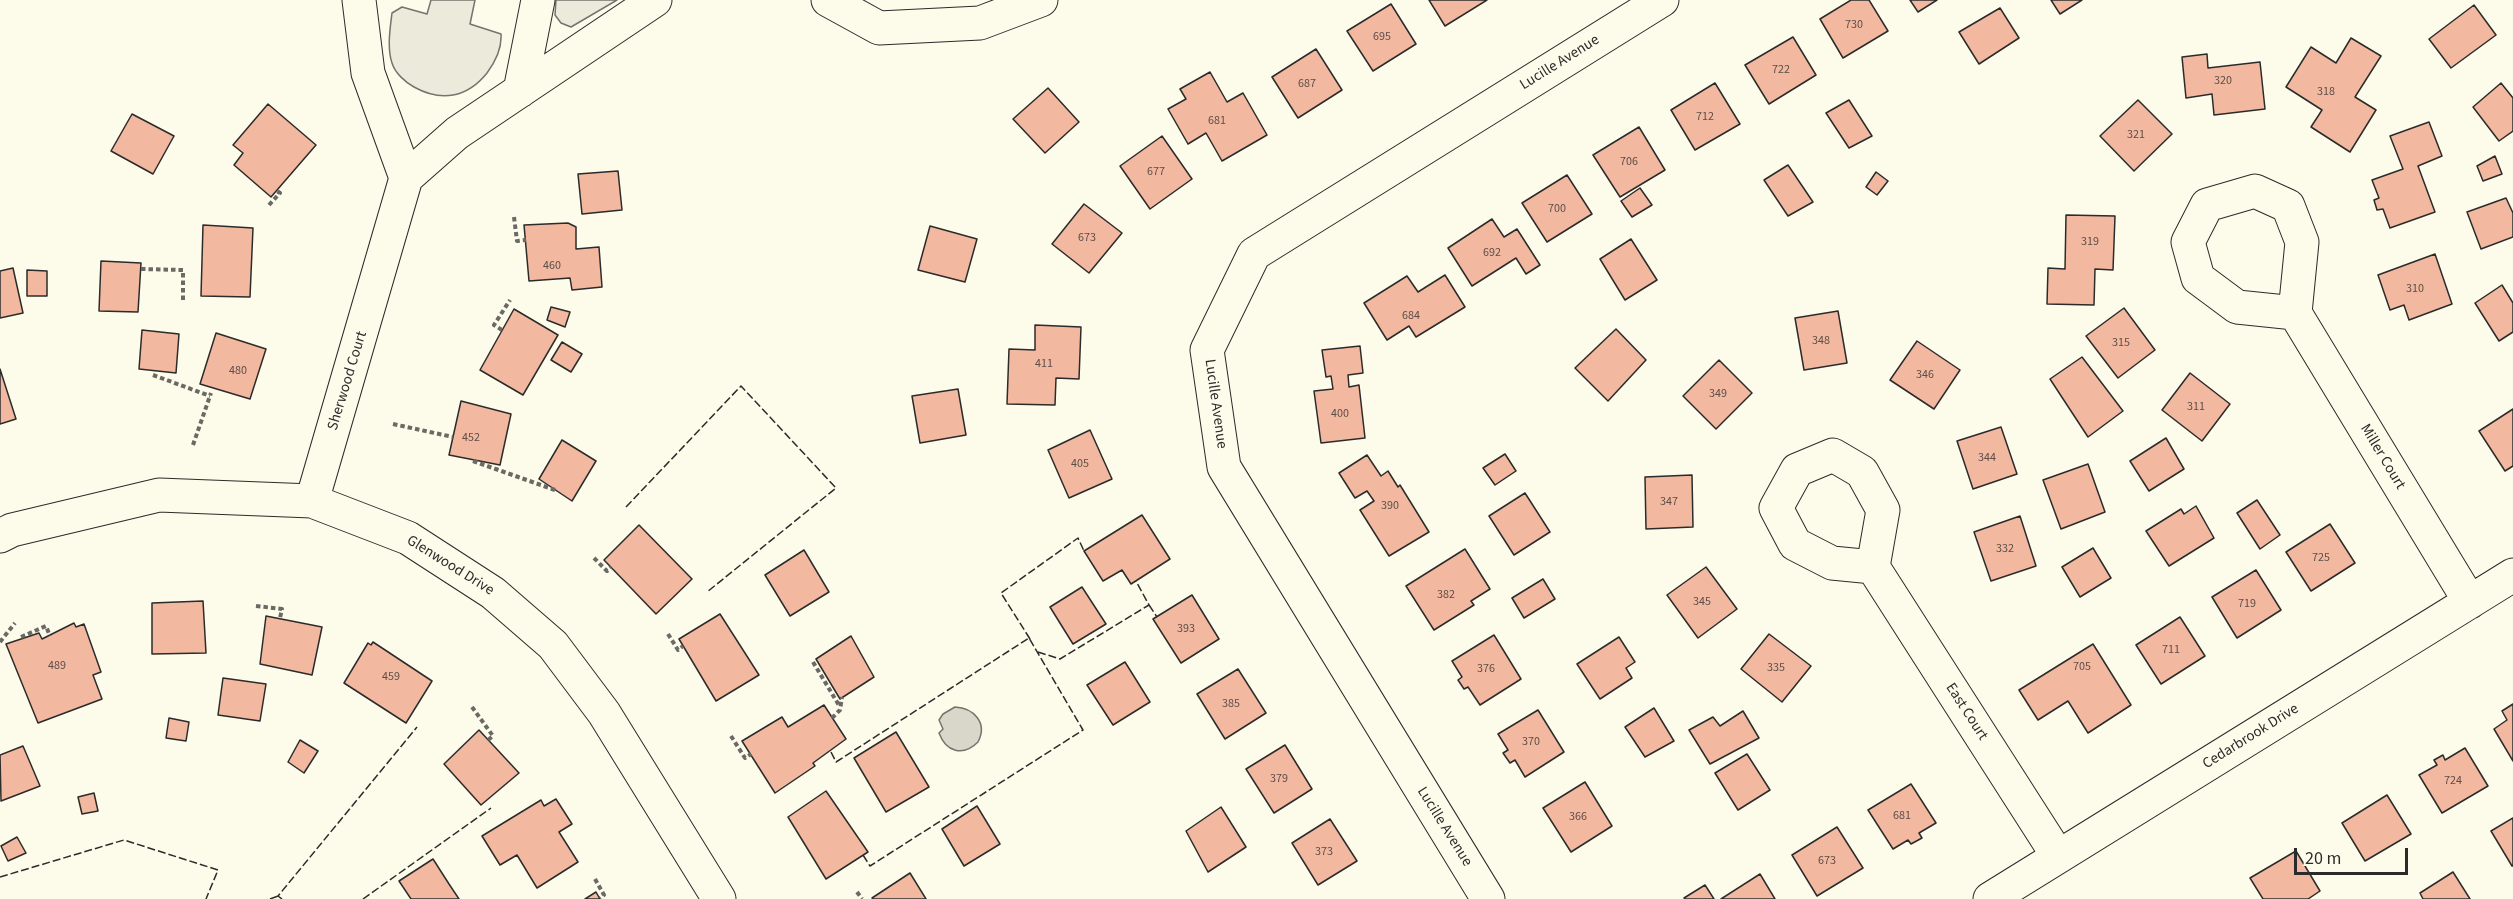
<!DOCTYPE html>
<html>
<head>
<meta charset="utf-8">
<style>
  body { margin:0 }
  #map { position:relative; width:2513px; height:899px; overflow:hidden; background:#fdfbea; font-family:"Source Sans 3",sans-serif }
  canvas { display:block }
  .scale { position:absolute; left:2294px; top:848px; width:114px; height:27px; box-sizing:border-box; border:3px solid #2b2b2b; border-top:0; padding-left:8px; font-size:18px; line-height:21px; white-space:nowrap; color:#2b2b2b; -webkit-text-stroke:4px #fdfbea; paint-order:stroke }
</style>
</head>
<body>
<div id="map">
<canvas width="2513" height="899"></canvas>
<div class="scale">20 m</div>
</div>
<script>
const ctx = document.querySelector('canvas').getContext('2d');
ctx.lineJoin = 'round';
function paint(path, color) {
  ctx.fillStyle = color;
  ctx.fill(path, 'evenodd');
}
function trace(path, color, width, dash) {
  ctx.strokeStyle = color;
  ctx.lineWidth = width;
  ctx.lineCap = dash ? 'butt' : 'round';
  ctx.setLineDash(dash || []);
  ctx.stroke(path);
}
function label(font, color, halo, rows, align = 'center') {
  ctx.font = font + ' "Source Sans 3",sans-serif';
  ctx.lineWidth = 4.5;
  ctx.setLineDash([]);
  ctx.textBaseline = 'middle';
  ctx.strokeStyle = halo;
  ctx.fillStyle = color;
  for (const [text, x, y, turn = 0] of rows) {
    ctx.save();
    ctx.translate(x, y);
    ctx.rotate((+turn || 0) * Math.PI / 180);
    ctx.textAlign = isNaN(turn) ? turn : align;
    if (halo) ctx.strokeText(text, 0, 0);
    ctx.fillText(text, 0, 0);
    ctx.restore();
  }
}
const green = new Path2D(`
  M431 0H475L470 24 501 34C502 49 496 61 487 73 467 98 441 102 414 87 405 82 395 73 392 63 387 48 390 29 392 13L402 7 427 14Z
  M556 0H617L571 27 561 23 555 15Z`);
const water = new Path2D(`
  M955 707C974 708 988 723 978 742 963 757 946 752 939 733L943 729 939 720 943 714Z`);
const building = new Path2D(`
  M1429 0H1487L1445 26Z
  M1851 0H1869L1888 31 1843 58 1820 19Z
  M1910 0H1937L1918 12Z
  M2051 0H2082L2060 14Z
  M1391 4 1416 44 1373 71 1347 31Z
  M2474 5 2496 35 2451 68 2429 39Z
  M2000 8 2019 38 1979 64 1959 32Z
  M1793 37 1816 75 1769 104 1745 65Z
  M2351 38 2381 56 2355 97 2376 110 2350 152 2311 127 2322 110 2286 87 2311 47 2336 63Z
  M1316 49 1342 90 1298 118 1272 77Z
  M2207 54 2208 68 2260 62 2265 109 2214 115 2212 94 2186 98 2182 57Z
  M1210 72 1227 102 1243 93 1267 135 1222 161 1206 133 1188 144 1168 109 1186 99 1180 89Z
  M1715 83 1740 124 1695 150 1671 110Z
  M2501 83 2513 98V131L2499 141 2473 107Z
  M1048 88 1079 122 1045 153 1013 119Z
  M1849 100 1872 136 1849 148 1826 113Z
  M2138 100 2172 134 2134 171 2100 136Z
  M268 104 316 145 271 197 234 165 243 153 233 145Z
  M132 114 174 136 153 174 111 151Z
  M2429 122 2442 156 2418 166 2435 212 2390 228 2383 209 2377 210 2374 200 2379 198 2372 180 2403 169 2390 136Z
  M1639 127 1665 170 1620 197 1593 155Z
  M1162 136 1192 179 1150 209 1120 166Z
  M2495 156 2502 174 2483 181 2477 166Z
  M1788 165 1813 202 1788 216 1764 180Z
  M618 171 622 210 582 214 578 174Z
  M1876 172 1888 181 1877 195 1866 187Z
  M1567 175 1592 214 1547 242 1522 203Z
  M1640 188 1652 205 1632 217 1621 201Z
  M2506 198 2513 213V237L2481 249 2467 212Z
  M1084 204 1122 233 1089 273 1052 244Z
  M2066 215 2115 216 2113 270 2095 269 2094 305 2047 304 2048 268 2065 269Z
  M1492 219 1504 237 1517 229 1540 265 1526 274 1516 258 1472 286 1448 248Z
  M568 223 576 227V249L599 247 602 287 572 290 570 278 529 281 524 225Z
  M203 225 253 228 250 297 201 296Z
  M930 226 977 239 965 282 918 270Z
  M1631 239 1657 280 1625 300 1600 259Z
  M2435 254 2452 304 2409 320 2404 305 2390 310 2378 275Z
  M101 261 141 263 138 312 99 311Z
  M13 268 23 313 0 318V271Z
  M27 270 47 271V296H27Z
  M1445 275 1465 307 1416 337 1409 326 1387 340 1364 303 1407 276 1418 292Z
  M2502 285 2513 303V332L2499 341 2475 303Z
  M551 307 570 312 565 327 547 320Z
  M2124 308 2155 350 2118 378 2086 336Z
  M514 309 558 335 523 395 480 370Z
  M1838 311 1847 363 1804 370 1795 318Z
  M1035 325 1081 327 1079 379 1056 378 1055 405 1007 404 1009 349 1035 350Z
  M1616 329 1646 360 1608 401 1575 368Z
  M142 330 179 334 176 373 139 369Z
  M216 333 266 349 250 399 200 384Z
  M1917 341 1960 370 1934 409 1890 380Z
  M562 342 582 354 571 372 551 360Z
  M1360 346 1363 373 1348 375 1349 387 1359 385 1365 438 1321 443 1314 391 1333 389 1331 376 1326 377 1322 350Z
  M2082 357 2123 411 2088 437 2050 379Z
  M1719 360 1752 393 1716 429 1683 396Z
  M0 369 16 419 0 424Z
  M2190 373 2230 404 2202 441 2162 410Z
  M958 389 966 435 920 443 912 396Z
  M461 401 511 414 500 465 449 455Z
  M2513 409V466L2505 471 2479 431Z
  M2001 427 2017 474 1973 489 1957 441Z
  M1090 430 1112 479 1069 498 1048 450Z
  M2166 438 2184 469 2149 491 2130 461Z
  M562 440 596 461 572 501 539 479Z
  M1505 454 1516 471 1495 485 1483 468Z
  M1367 455 1381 476 1388 471 1398 487 1400 485 1429 532 1389 556 1360 510 1374 501 1367 491 1355 498 1339 473Z
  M2088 464 2105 512 2061 529 2043 480Z
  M1692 475 1693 527 1646 529 1645 477Z
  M1525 493 1550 532 1514 555 1489 516Z
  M2257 500 2280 535 2260 549 2237 513Z
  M2196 506 2214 538 2169 566 2146 531 2181 509 2184 514Z
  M1142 515 1170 559 1131 584 1122 570 1103 581 1084 551Z
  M2020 516 2036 566 1991 581 1974 532Z
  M2330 524 2355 563 2311 591 2286 552Z
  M639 525 692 579 656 614 604 560Z
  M2093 548 2111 578 2080 597 2062 567Z
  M1465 549 1490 589 1471 601 1474 605 1434 630 1406 586Z
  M804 550 829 592 790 616 765 575Z
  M1706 567 1737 609 1698 638 1667 595Z
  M2256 570 2281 610 2237 638 2212 597Z
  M1543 579 1555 599 1524 618 1512 598Z
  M1082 587 1106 624 1073 644 1050 607Z
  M1192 595 1219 639 1181 663 1153 619Z
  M203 601 206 653 152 654V603Z
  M720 614 759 675 716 701 679 639Z
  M266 616 322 627 312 675 260 664Z
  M2180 617 2205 656 2161 684 2136 645Z
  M74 623 76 627 84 624 101 672 93 675 102 699 38 723 6 644 39 633 42 639Z
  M1769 634 1811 666 1782 702 1741 669Z
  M1494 635 1521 679 1480 705 1468 687 1464 689 1458 680 1462 677 1452 661Z
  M851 636 874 677 840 699 816 659Z
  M1619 637 1635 662 1626 668 1632 678 1600 699 1577 664Z
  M373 642 432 681 406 723 344 683 368 643 371 645Z
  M2093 644 2131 705 2088 733 2068 701 2038 720 2019 690Z
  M1125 662 1150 702 1113 725 1087 685Z
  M1238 669 1266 713 1225 739 1197 694Z
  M223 678 266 684 260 721 218 715Z
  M2513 704V761L2494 729 2507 720 2502 711Z
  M824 705 846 739 813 763 815 766 775 793 742 741 782 717 788 727Z
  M1654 708 1674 741 1645 757 1625 727Z
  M1538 710 1564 752 1525 777 1515 760 1510 763 1503 753 1508 750 1498 734Z
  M1743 711 1759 738 1710 764 1689 730 1713 717 1720 726Z
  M169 718 189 722 186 741 166 738Z
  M479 730 519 773 481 805 444 764Z
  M896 732 929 787 886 812 854 758Z
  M300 740 318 751 304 773 288 762Z
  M1285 745 1312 789 1274 813 1246 769Z
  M23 746 40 786 1 801 0 755Z
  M2465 748 2488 786 2442 813 2419 775 2437 765 2434 760 2443 755 2445 760Z
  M1747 754 1770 790 1738 810 1715 773Z
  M1585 782 1612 826 1571 852 1543 808Z
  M1911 784 1936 823 1919 833 1922 838 1911 844 1908 840 1893 849 1868 810Z
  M826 791 868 852 826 879 788 817Z
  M94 793 98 811 82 814 78 797Z
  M2387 795 2411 834 2365 861 2342 823Z
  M556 799 572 824 559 832 578 862 537 888 517 855 500 865 482 836 541 800 544 806Z
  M977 806 1000 844 964 866 942 829Z
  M1221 807 1246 847 1208 872 1186 831Z
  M2513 818V866H2512L2491 831Z
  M1330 819 1357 861 1318 885 1292 843Z
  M1837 827 1863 868 1817 896 1792 855Z
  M17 837 26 853 8 861 1 846Z
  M2296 851 2320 891 2308 899H2263L2250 878Z
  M433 859 449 884 459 899H411L399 881Z
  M2453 872 2470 899H2423L2420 893Z
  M910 873 926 899H873L872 898Z
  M1760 874 1775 899H1721Z
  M1705 885 1714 899H1685L1684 898Z
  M596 892 600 899H585Z`);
const path = new Path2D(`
  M269 205 280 193 277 191
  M514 217 517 241 526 240
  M141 269 183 270V302
  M502 330 494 325 510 300
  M153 375 210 396
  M393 424 453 437
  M193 445 211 393
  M473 461 555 490
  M594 558 607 571 611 567
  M256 606 282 609 280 618
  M668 634 678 650 683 646
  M21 637 46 626 50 636
  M0 642 15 623
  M813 662 840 707
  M472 707 493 736 488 740
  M832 718 840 710 842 697
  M731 736 745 758 751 754
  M595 879 604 895 600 898
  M857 892 862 899`);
const minor = new Path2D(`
  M359 0 368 73 406 178
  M828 0 879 28 980 23 1041 0
  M520 91 538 0
  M2295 313 2237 307 2198 278 2188 242 2207 205 2255 191 2288 206 2302 242 2295 313 2470 602
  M312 501 406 178 457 133 655 0
  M0 536 12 530 159 495 312 501 408 538 493 593 553 645 604 713 719 899
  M1873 567 1832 563 1795 544 1776 508 1797 470 1833 455 1862 472 1883 510 1873 567 2058 856
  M1488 899 1224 467 1207 350 1254 254 1662 0
  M1990 899 2513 575`);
const fence = new Path2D(`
  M626 507 741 386 836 488 707 592
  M1149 605 1157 617
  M1030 639 1001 593 1078 538 1084 551
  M1038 652 1060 659 1149 605 1136 581
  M831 752 836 762 1029 638 1083 730 870 866 863 855
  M0 877 124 840 218 870 206 899
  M270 899 278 896
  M282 899 278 896 417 727
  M363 899 491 808`);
const numberNames = [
  ["730",1854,25],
  ["695",1382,37],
  ["722",1781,70],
  ["320",2223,81],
  ["687",1307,84],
  ["318",2326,92],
  ["712",1705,117],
  ["681",1217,121],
  ["321",2136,135],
  ["706",1629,162],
  ["677",1156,172],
  ["700",1557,209],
  ["673",1087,238],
  ["319",2090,242],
  ["692",1492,253],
  ["460",552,266],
  ["310",2415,289],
  ["684",1411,316],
  ["348",1821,341],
  ["315",2121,343],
  ["411",1044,364],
  ["480",238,371],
  ["346",1925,375],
  ["349",1718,394],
  ["311",2196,407],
  ["400",1340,414],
  ["452",471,438],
  ["344",1987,458],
  ["405",1080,464],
  ["347",1669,502],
  ["390",1390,506],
  ["332",2005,549],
  ["725",2321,558],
  ["382",1446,595],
  ["345",1702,602],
  ["719",2247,604],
  ["393",1186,629],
  ["711",2171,650],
  ["489",57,666],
  ["705",2082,667],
  ["335",1776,668],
  ["376",1486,669],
  ["459",391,677],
  ["385",1231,704],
  ["370",1531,742],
  ["379",1279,779],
  ["724",2453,781],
  ["681",1902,816],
  ["366",1578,817],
  ["373",1324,852],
  ["673",1827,861]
];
const streetNames = [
  ["Lucille Avenue",1560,63,-32],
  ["Sherwood Court",348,381,-73],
  ["Lucille Avenue",1215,404,82],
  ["Miller Court",2382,457,59],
  ["Glenwood Drive",450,566,32],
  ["East Court",1966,712,57],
  ["Cedarbrook Drive",2251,737,-32],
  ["Lucille Avenue",1444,827,58]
];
paint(green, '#ecebdb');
trace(green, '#74746e', 1.5);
paint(water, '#d8d7c9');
trace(water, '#74746e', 1.5);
paint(building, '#f2b8a0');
trace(building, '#2b2b2b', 1.5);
trace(minor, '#2b2b2b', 35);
trace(path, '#6a6964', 4, [4.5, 3]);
trace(minor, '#fdfbea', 33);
trace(fence, '#2b2b2b', 1.5, [8, 3]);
label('12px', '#5d4e48', null, numberNames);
label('15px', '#2b2b2b', '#fdfbea', streetNames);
</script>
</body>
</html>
